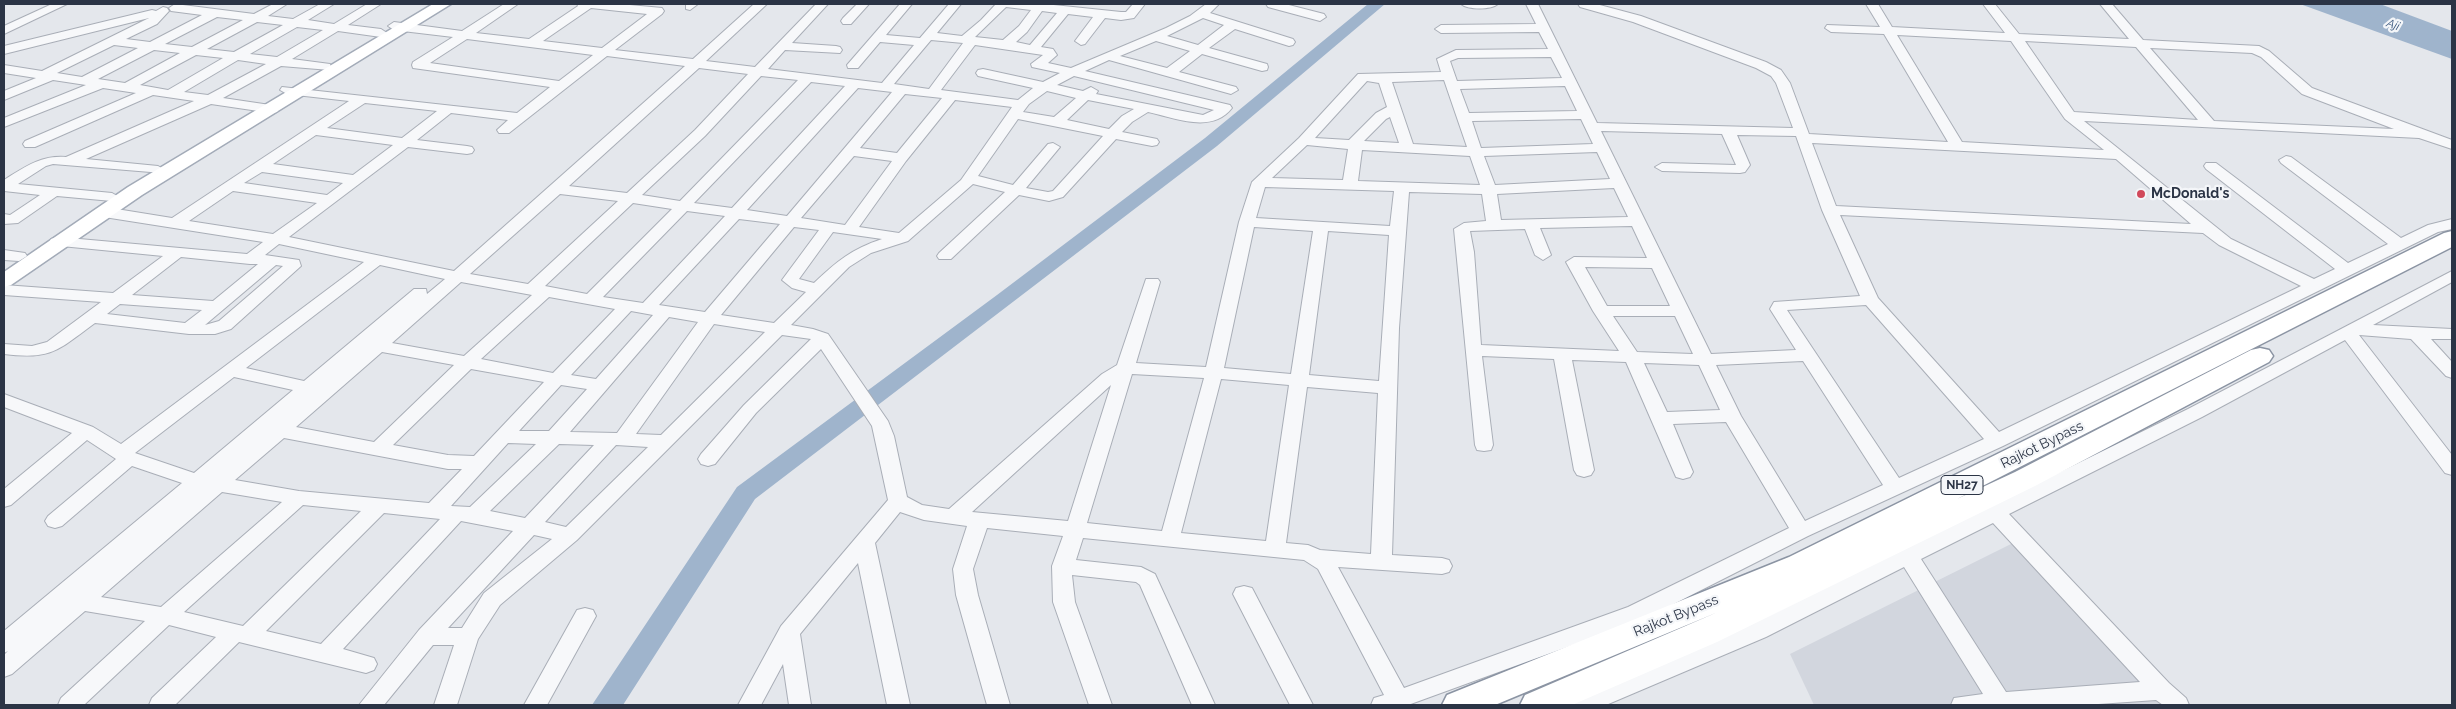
<!DOCTYPE html>
<html>
<head>
<meta charset="utf-8">
<style>
  body { margin:0 }
  #map { position:relative; width:2456px; height:709px; overflow:hidden; background:#e4e7ec; font-family:Raleway,sans-serif }
  canvas { display:block }
  .frame { position:absolute; inset:0; border:5px solid #2b3445; pointer-events:none }
</style>
</head>
<body>
<div id="map">
<canvas width="2456" height="709"></canvas>
<div class="frame"></div>
</div>
<script>
const ctx = document.querySelector('canvas').getContext('2d');
ctx.lineJoin = 'round';
function paint(path, color) {
  ctx.fillStyle = color;
  ctx.fill(path, 'evenodd');
}
function trace(path, color, width, dash) {
  ctx.strokeStyle = color;
  ctx.lineWidth = width;
  ctx.lineCap = dash ? 'butt' : 'round';
  ctx.setLineDash(dash || []);
  ctx.stroke(path);
}
function label(font, color, halo, rows, align = 'center') {
  ctx.font = font + ' Raleway,sans-serif';
  ctx.lineWidth = 4.5;
  ctx.setLineDash([]);
  ctx.textBaseline = 'middle';
  ctx.strokeStyle = halo;
  ctx.fillStyle = color;
  for (const [text, x, y, turn = 0] of rows) {
    ctx.save();
    ctx.translate(x, y);
    ctx.rotate((+turn || 0) * Math.PI / 180);
    ctx.textAlign = isNaN(turn) ? turn : align;
    if (halo) ctx.strokeText(text, 0, 0);
    ctx.fillText(text, 0, 0);
    ctx.restore();
  }
}
const built = new Path2D(`
  M2017 541 2170 705H1814L1790 654Z`);
const water = new Path2D(`
  M2300 4H2380L2452 31V59Z`);
const river = new Path2D(`
  M1368 4H1385L1217 146 755 499 623 705H592L737 487 997 295 1205 138Z`);
const minor = new Path2D(`
  M52 4H67L4 34V26Z
  M175 4 254 14 273 4H287L268 16 293 19 320 4H334L308 20 334 24 367 4H381L348 25 381 29 387 33 381 37 338 31 292 59 330 64 331 67 330 70 281 66 223 98 277 106 279 109 277 112 272 113 211 104 86 159 158 166 165 170 163 173 53 164 46 166 18 184 112 193 119 197 112 201 57 196 18 223 4 224V214L10 215 40 195 4 191V180C25 167 41 155 66 157L194 101 153 95 35 147H25L23 144 25 141 136 93 103 88 4 127V118L86 85 53 80 4 100V91L36 78 4 73V65L42 71 149 18 4 54V46L152 10 156 11 163 7 167 8 169 11 157 24 126 39 150 42 202 15 171 11 169 8ZM217 17 243 20 192 47 165 44ZM257 22 283 25 234 52 207 49ZM297 27 323 30 277 57 250 54ZM114 45 138 48 82 77 57 73ZM154 50 180 53 125 83 98 79ZM196 55 223 58 168 90 140 85ZM238 60 266 64 208 95 184 92Z
  M504 4H518L476 33 529 39 578 6 577 4H619L662 8 664 11 662 14 615 50 693 59 754 4H767L706 61 755 67 816 4H828L792 43 836 46 840 47 842 50 840 53 785 50 768 69 882 83 914 45 880 42 858 68H848L847 65 900 4H912L886 35 920 38 949 4H961L937 33 962 36 981 20 996 4H1044L1121 12H1126L1133 4H1145L1134 18 1121 20 1105 18 1085 44 1081 45 1075 41 1093 17 1068 14 1041 47 1053 49 1057 55 1048 63 1071 68 1166 28 1190 16 1206 4H1219L1210 13 1293 39 1295 42 1293 45 1289 46 1235 29 1209 48 1267 64 1268 67 1267 70 1262 71 1202 54 1179 72 1236 87 1238 90 1231 94 1109 60 1085 71 1230 105 1232 108C1212 134 1175 118 1148 112L1132 122 1122 132 1157 139 1159 142 1157 145 1152 146 1116 139 1063 197 1049 201 1019 195 951 259H939L937 256 939 253 1005 192 973 184 908 241 871 253 849 267 791 325 813 329 828 334 888 421 894 436 907 497 922 505 949 509 1102 374 1117 365 1146 279H1158L1160 282 1136 363 1206 367 1239 222 1252 182 1299 138 1358 74 1441 72 1437 59 1456 50 1548 49 1539 32 1441 33 1435 29 1441 25 1536 24 1526 4H1538L1597 123 1793 128 1776 83 1771 76 1756 68 1633 22 1580 7 1578 4H1596L1641 16 1766 62 1781 70 1790 83 1809 134 1948 142 1884 34 1831 32 1825 28 1827 25 1880 27 1866 4H1878L1892 27 2005 33 1983 4H1995L2019 34 2129 39 2100 4H2112L2143 40 2259 46 2269 51 2312 88 2452 140V149L2419 138 2084 121 2231 239 2314 279 2335 269 2206 169 2204 166 2206 163H2216L2348 263 2388 244 2281 163 2279 160 2286 156 2291 157 2401 238 2428 225 2452 219V229L2438 232 2003 446 1808 536 1644 619 1408 705H1371L1374 698 1384 695 1318 569 1304 560 1083 538 1076 560 1141 567 1155 574 1215 705H1192L1140 585 1136 582 1072 575 1075 602 1112 705H1089L1053 602 1052 566 1063 536 987 528 973 569 978 595 1010 705H987L956 595 953 569 967 526 924 520 900 512 875 543 910 705H887L858 563 800 634 811 705H789L783 664 761 705H738L781 626 888 500 872 426 821 349 756 413 715 464 708 466 701 464 698 459 701 454 744 405 811 339 782 335 577 540 500 605 478 639 457 705H434L454 645H433L384 705H359L419 630 513 531 461 521 343 649 374 658 377 664 374 670 366 673 239 642 175 705H149L152 698 216 637 169 625 84 705H58L61 698 145 621 85 611 12 674 4 677V655L8 651 4 653V631L182 483 132 466 62 526 55 528 48 526 45 521 48 516 116 459 87 440 11 505 4 507V489L72 433 4 407V394L93 427 121 444 364 262 279 244 265 255 299 260 301 266 231 329 215 334H189L95 323C58 350 52 360 4 354V344L32 346 47 342 101 302 4 295V285L113 293 163 256 51 245 49 242 51 239 57 237 247 254 263 242 104 217 96 212 104 207 172 218 349 101 287 94 280 90 282 87 517 113 550 87 413 68 412 65 413 62 453 37 394 30 388 26 394 22 462 31ZM1006 7 1031 10 1019 26 1003 40 975 37ZM591 8 647 14 602 48 543 41ZM1042 11 1057 13 1030 45 1016 42 1027 32ZM1203 18 1224 25 1198 45 1167 36ZM1897 35 2011 41 2065 119 2104 150 1962 142ZM467 39 593 55 559 81 430 63ZM931 40 963 43 929 89 894 84ZM1156 41 1190 51 1167 68 1120 56ZM2025 41 2136 47 2198 120 2074 112ZM975 45 1043 55 1031 64 1032 67 1060 73 1043 82 983 69 978 70 976 73 978 76 1033 88 1018 100 941 90ZM2150 48 2252 53 2261 57 2302 94 2394 129 2214 121ZM607 56 685 66 454 271 289 237 408 147 467 154 472 153 474 150 472 147 467 146 417 140 451 113 508 120 497 130 499 133H509ZM1551 57 1562 78 1457 81 1450 61 1458 58ZM699 68 748 74 695 130 627 193 569 186ZM761 76 798 80 680 201 642 195 705 136ZM1074 76 1214 110 1203 115 1096 94 1098 91 1091 87 1083 91 1057 85ZM1444 80 1467 147 1413 144 1392 82ZM1367 81 1379 83 1387 107 1376 113 1349 140 1315 138ZM811 82 845 86 732 208 694 203ZM1565 86 1577 111 1469 113 1460 89ZM858 88 892 92 787 216 747 210ZM1047 91 1076 98 1054 117 1023 112 1029 104ZM905 94 942 98 897 153 860 148ZM955 100 1012 107 961 180 899 233 859 227 906 161ZM1088 100 1134 109 1122 116 1109 129 1067 120ZM365 103 437 111 402 138 327 128ZM1390 117 1399 143 1364 141 1386 119ZM1018 119 1103 136 1053 191 1048 192 1026 188 1060 147 1053 143 1048 144 1013 185 978 176ZM1581 119 1593 144 1481 148 1472 121ZM1601 131 1722 134 1736 165 1662 163 1655 167 1662 171 1740 173 1745 172 1750 165 1737 135 1796 136 1822 210 1860 296 1774 302 1770 309 1796 350 1711 354ZM316 135 393 145 353 175 273 164ZM1812 143 2116 159 2191 224 1836 206ZM1307 145 1348 149 1343 180 1272 178ZM1362 150 1470 156 1480 185 1358 181ZM1597 152 1610 179 1495 185 1484 156ZM854 156 892 161 845 225 801 218ZM262 172 343 183 327 195 244 183ZM1265 187 1394 191 1390 226 1256 218ZM1614 188 1628 217 1501 220 1497 194ZM233 191 317 203 273 234 189 221ZM1409 192 1482 194 1486 221 1464 223 1454 229 1475 445 1477 450 1484 451 1491 450 1493 445 1482 356 1554 359 1574 470 1577 475 1584 477 1591 475 1594 470 1572 360 1626 362 1676 477 1683 479 1690 477 1693 472 1673 424 1726 422 1789 528 1628 607 1404 688 1338 567 1442 574 1449 572 1452 566 1449 560 1442 558 1392 555 1399 328ZM560 194 618 201 528 284 470 274ZM633 203 672 209 587 294 545 286ZM687 211 725 216 643 303 603 297ZM1840 215 2203 233 2219 245 2301 286 1999 432 1878 298ZM739 219 780 224 705 312 659 305ZM1632 226 1647 258 1574 257 1566 262 1593 311 1619 351 1481 345 1474 252 1470 231 1525 229 1535 255 1543 260 1551 255 1540 228ZM794 227 819 230 782 280 792 288 806 292 774 323 721 315ZM1254 227 1313 231 1291 374 1224 368ZM1328 231 1389 235 1379 381 1309 375ZM833 232 882 239C852 249 837 261 814 283L799 279ZM181 257 250 264H258L213 301 132 295ZM276 265 283 266 219 321 205 325ZM380 265 445 279 427 294 426 289H414L304 381 246 368ZM1585 267 1652 268 1670 306H1607ZM461 282 532 295 464 356 392 343ZM549 297 615 309 553 373 481 359ZM120 304 202 310 185 323 107 314ZM1866 305 1984 439 1899 478 1787 310ZM631 311 653 315 596 379 571 375ZM1613 316H1675L1693 354 1637 352ZM669 317 698 322 617 433 570 432ZM714 324 765 332 661 435 636 434ZM382 352 454 365 374 442 296 427ZM1803 361 1883 485 1805 521 1741 416 1716 365ZM1644 363 1699 365 1720 410 1667 412ZM471 369 544 382 474 456 448 455 393 445ZM1132 374 1204 378 1162 531 1087 523ZM234 377 293 390 194 473 135 453ZM1221 379 1289 385 1266 541 1181 533ZM561 385 587 389 549 431H519ZM1111 385 1068 521 972 512ZM1307 387 1378 393 1371 554 1320 550 1308 545 1286 543ZM284 438 448 469H462L429 503 299 491 235 480ZM508 443 536 444 470 507 451 506ZM559 444 594 445 525 518 490 511ZM616 445 648 447 566 527 545 522ZM222 492 282 502 161 607 101 597ZM303 505 361 511 243 626 184 612ZM384 513 440 519 321 644 266 631ZM534 535 552 539 484 593 462 628H448Z
  M686 4H698L690 10 686 9Z
  M857 4H869L851 24H843L841 21 843 18Z
  M1266 4H1285L1324 14 1326 17 1320 21 1268 7Z
  M1461 4H1498C1491 10 1468 10 1461 4Z
  M4 250 25 253 27 256 19 261 4 260Z
  M2452 271V282L2373 325 2452 329V339H2431L2452 362V378L2446 376 2411 339 2359 335 2452 455V475L2445 473 2345 340 2202 417 2009 514 2169 683 2186 698 2189 705H2163L2156 700 2084 705H1951L1954 698 1983 694 1904 567 1766 637 1606 705H1571L1575 698 1750 625 2188 409ZM1993 523 2140 682 2006 692 1921 559Z
  M1244 586 1252 588 1313 705H1290L1233 594 1236 588Z
  M585 608 593 610 596 616 547 705H524L577 610Z`);
const major = new Path2D(`
  M433 4H451L142 195 11 285 4 287V272L128 187Z`);
const highway = new Path2D(`
  M2452 231V247L1957 499 2015 472 2251 350 2260 348 2269 350 2273 356 2269 362 2035 486 1717 642 1572 705H1520L1525 695 1718 612 1495 705H1442L1447 695 1789 557 2444 233Z`);
const markers = [
  [2141,194,5,"#d1495b"]
];
const farWaternames = [
  ["Aji",2393,25,19]
];
const shields = [
  [1962,485,42]
];
const shieldNames = [
  ["NH27",1962,485]
];
const poiNames = [
  ["McDonald's",2151,194]
];
const streetNames = [
  ["Rajkot Bypass",2042,445,-26],
  ["Rajkot Bypass",1676,616,-22]
];
paint(built, '#d2d6de');
paint(water, '#9fb4cc');
paint(river, '#9fb4cc');
trace(minor, '#a9aeb7', 2);
trace(major, '#a3abb8', 3);
trace(highway, '#8b94a3', 3);
paint(minor, '#f7f8fa');
paint(major, '#fff');
paint(highway, '#fff');
for (const [x, y, r, color] of markers) {
  const dot = new Path2D();
  dot.arc(x, y, r, 0, 2 * Math.PI);
  ctx.fillStyle = color;
  ctx.fill(dot);
  trace(dot, '#f4f6f9', 2);
}
label('italic 12px', '#34527a', '#f4f6f9', farWaternames);
for (const [x, y, w] of shields) {
  const box = new Path2D();
  box.roundRect(x - w / 2, y - 9.5, w, 19, 4);
  ctx.fillStyle = '#f4f6f9';
  ctx.fill(box);
  trace(box, '#2b3445', 1);
}
label('bold 12px', '#2b3445', null, shieldNames);
label('bold 14px', '#2b3445', '#f4f6f9', poiNames, 'left');
label('14px', '#2b3445', '#f4f6f9', streetNames);
</script>
</body>
</html>
